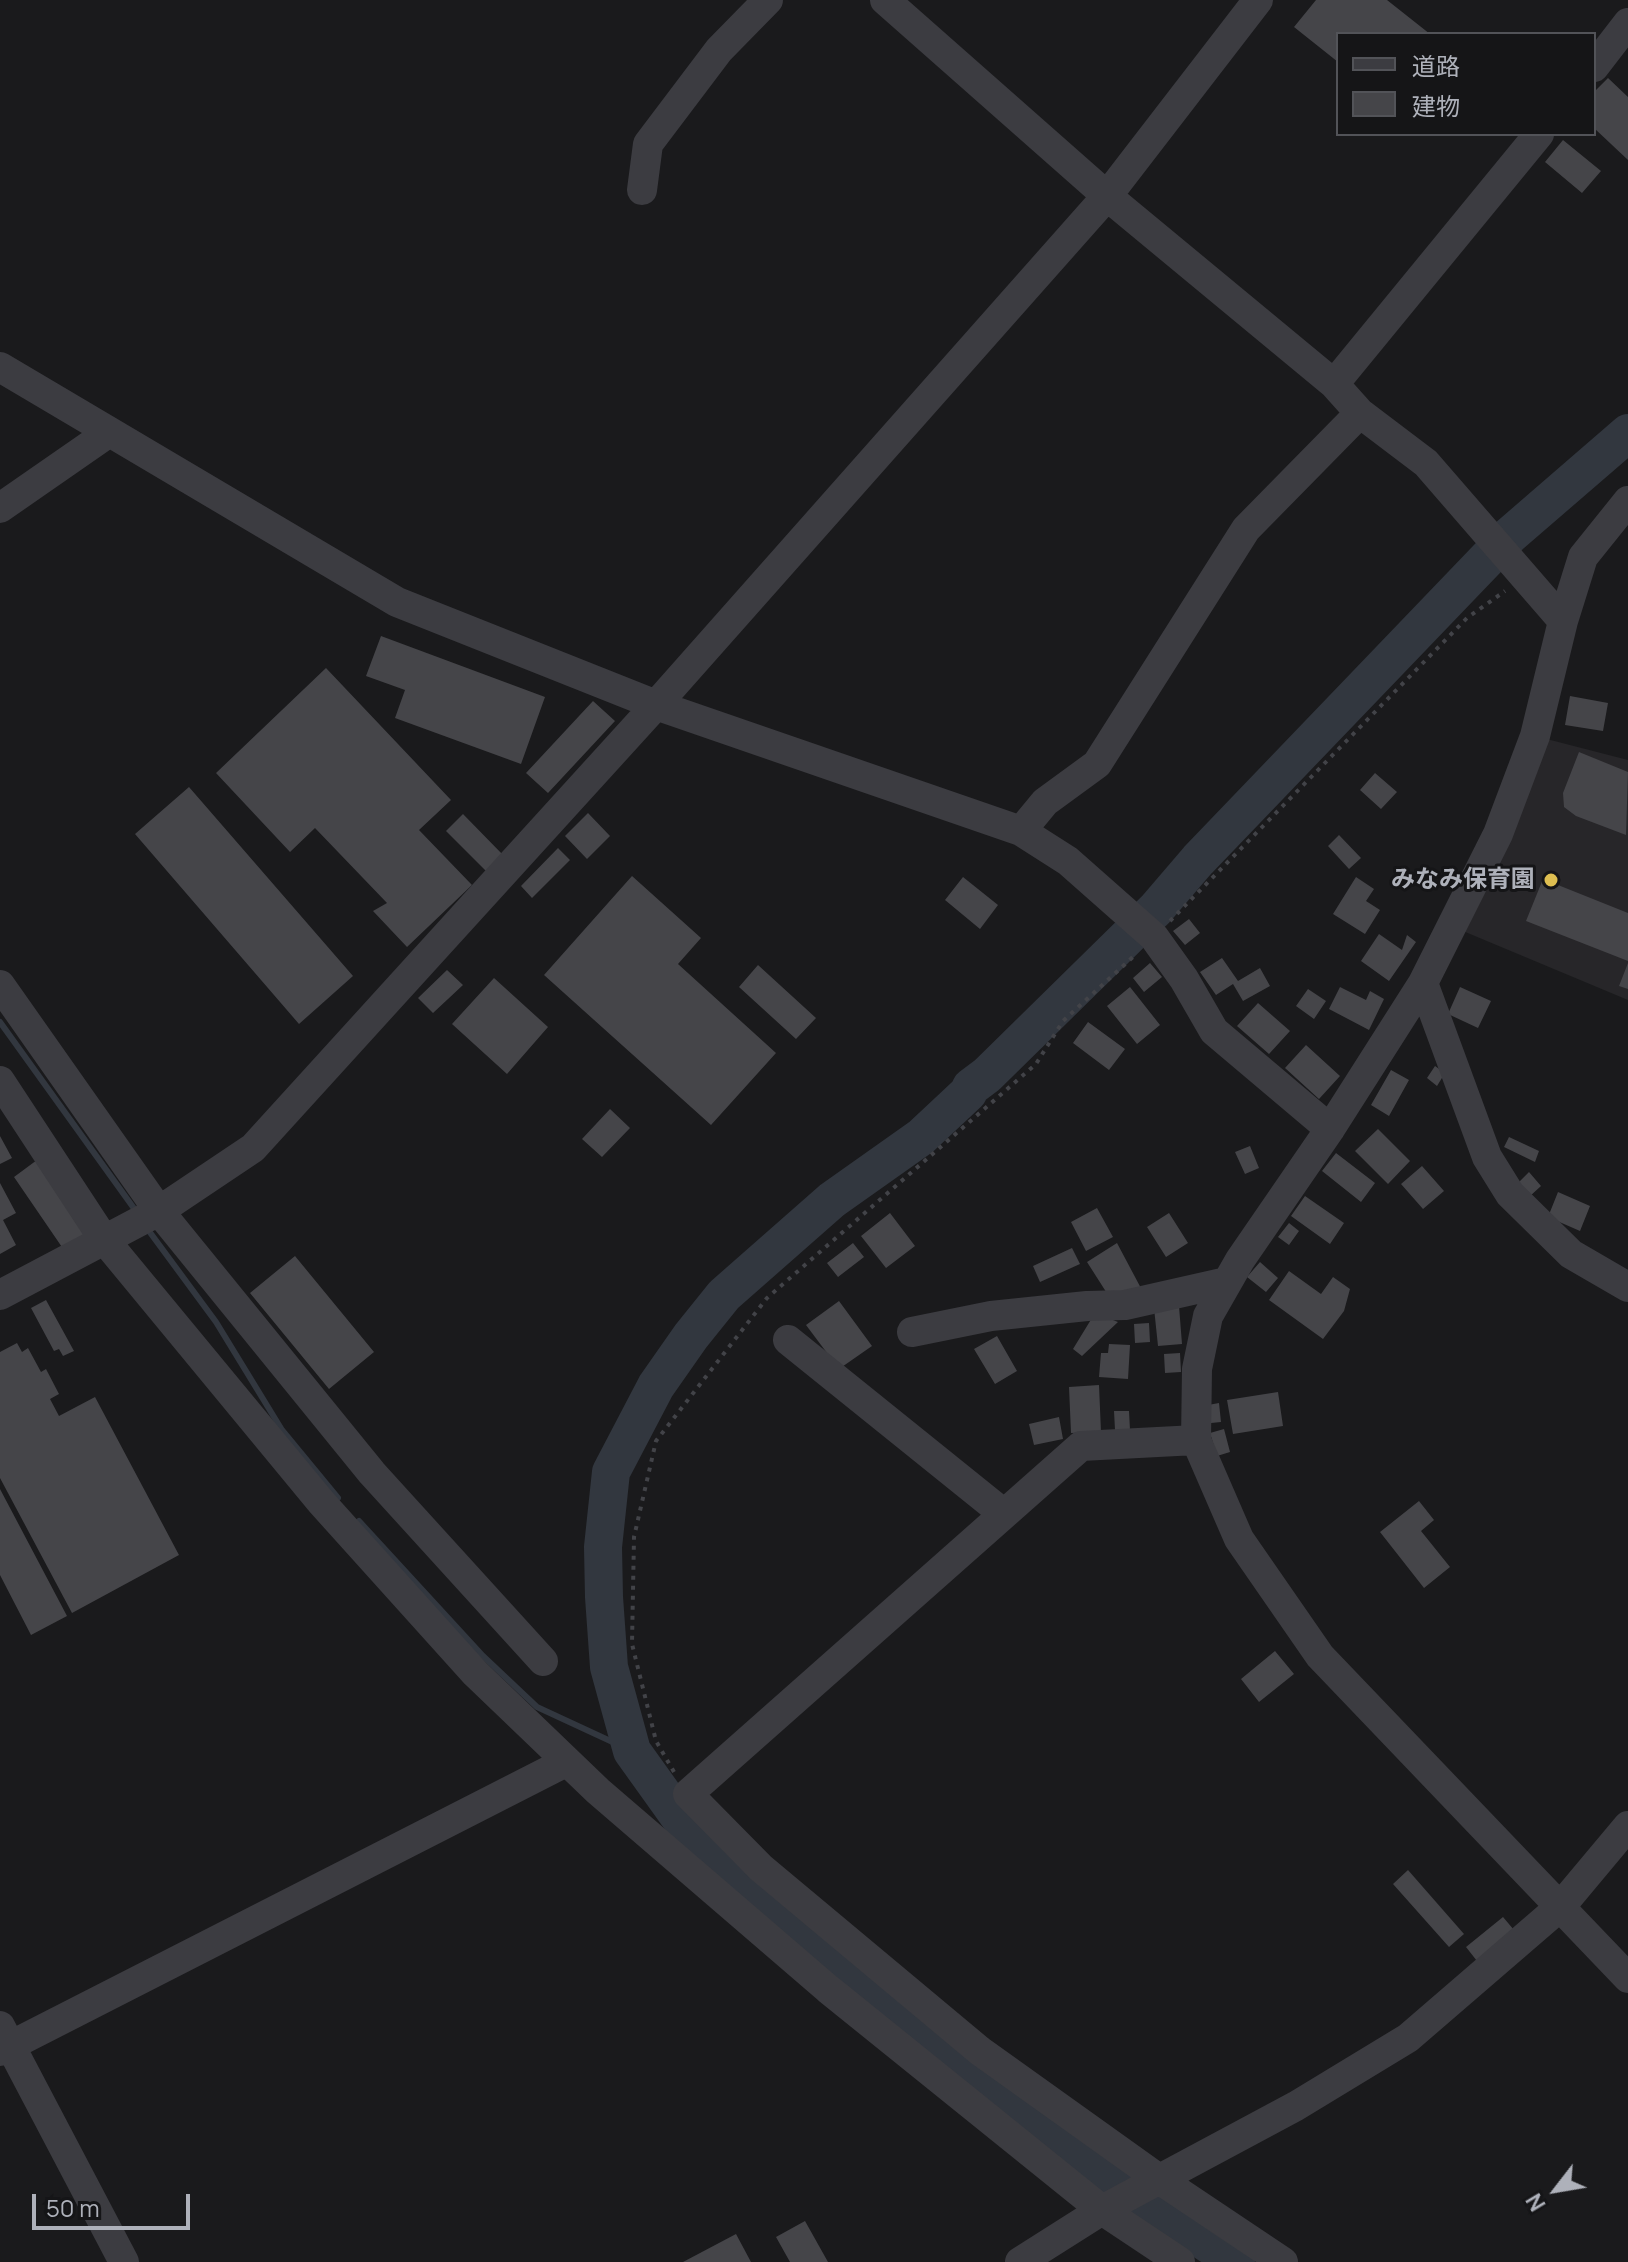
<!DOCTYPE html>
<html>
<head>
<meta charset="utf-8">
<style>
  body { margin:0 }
  #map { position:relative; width:1628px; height:2262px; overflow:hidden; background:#1a1a1c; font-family:Manrope,"Noto Sans JP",sans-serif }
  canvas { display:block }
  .legend { position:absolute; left:1336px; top:32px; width:260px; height:104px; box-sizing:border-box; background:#151517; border:2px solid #525358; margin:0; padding:10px 14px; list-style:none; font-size:24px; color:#aeb1ba }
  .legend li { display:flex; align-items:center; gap:16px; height:40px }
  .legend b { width:40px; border:2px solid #525358 }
  .north { position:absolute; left:1516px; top:2150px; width:80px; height:80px; -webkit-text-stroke:6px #151517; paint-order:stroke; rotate:239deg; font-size:22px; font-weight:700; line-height:32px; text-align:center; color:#aeb1ba }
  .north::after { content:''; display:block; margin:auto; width:28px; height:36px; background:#aeb1ba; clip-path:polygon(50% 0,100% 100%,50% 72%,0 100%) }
  .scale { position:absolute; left:32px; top:2194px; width:158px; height:36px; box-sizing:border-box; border:4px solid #aeb1ba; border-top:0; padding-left:10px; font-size:24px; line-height:28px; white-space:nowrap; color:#aeb1ba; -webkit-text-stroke:6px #151517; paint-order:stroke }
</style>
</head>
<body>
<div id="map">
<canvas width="1628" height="2262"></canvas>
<ul class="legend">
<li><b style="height:10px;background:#3c3c41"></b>道路</li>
<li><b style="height:22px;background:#454549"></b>建物</li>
</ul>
<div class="north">N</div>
<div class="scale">50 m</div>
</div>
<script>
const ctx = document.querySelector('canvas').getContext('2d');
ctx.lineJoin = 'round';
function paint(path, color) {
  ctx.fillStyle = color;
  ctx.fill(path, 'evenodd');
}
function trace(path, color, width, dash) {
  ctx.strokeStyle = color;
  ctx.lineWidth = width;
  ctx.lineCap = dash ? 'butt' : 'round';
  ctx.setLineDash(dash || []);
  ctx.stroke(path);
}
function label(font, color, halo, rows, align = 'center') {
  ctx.font = font + ' Manrope,"Noto Sans JP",sans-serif';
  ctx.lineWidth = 6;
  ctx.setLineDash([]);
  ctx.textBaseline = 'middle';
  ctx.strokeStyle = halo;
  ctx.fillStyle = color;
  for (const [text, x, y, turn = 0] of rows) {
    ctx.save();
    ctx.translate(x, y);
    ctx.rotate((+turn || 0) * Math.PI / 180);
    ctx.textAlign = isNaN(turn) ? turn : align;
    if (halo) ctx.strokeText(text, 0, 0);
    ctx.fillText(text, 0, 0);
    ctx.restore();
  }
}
const built = new Path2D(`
  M1535 736 1628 760V1000L1451 926Z`);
const stream = new Path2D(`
  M0 1022 138 1214
  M146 1227 216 1322 282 1430 338 1498
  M359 1521 483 1656 537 1707 632 1751`);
const river = new Path2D(`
  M1236 2262 1038 2133 966 2070 801 1940 705 1853 632 1751 609 1667 604 1597 603 1547 611 1472 656 1386 691 1336 724 1295 832 1200 921 1137 968 1093 971 1087 987 1075 1156 909 1198 860 1509 536 1628 433`);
const building = new Path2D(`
  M1316 0H1387L1430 34H1338V62L1294 27Z
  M1608 78 1628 97V160L1594 128V92Z
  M1563 140 1601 171 1582 193 1545 162Z
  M381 636 545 697 521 764 395 718 405 690 366 676Z
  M326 668 451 800 419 830 472 885 407 947 373 911 387 903 315 828 290 852 216 773Z
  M1570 696 1608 703 1603 731 1565 725Z
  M593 701 615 721 548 793 526 773Z
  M1579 752 1628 772 1626 835 1576 816 1564 807 1563 793Z
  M1375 773 1397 792 1381 809 1360 790Z
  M189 787 353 976 299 1024 135 834Z
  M588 813 610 836 587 859 565 836Z
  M463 814 504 856 487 872 446 831Z
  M1339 835 1361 858 1349 869 1328 846Z
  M558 848 570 860 532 898 521 886Z
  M632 876 701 938 678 964 776 1053 711 1125 544 975Z
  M963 877 998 905 980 929 945 900Z
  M1356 877 1374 889 1366 901 1380 910 1365 934 1333 914Z
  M1543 879 1628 913V961L1526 921Z
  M1189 919 1200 933 1185 945 1173 931Z
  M1379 934 1402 950 1407 935 1416 942 1389 981 1361 961Z
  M1222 958 1238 981 1260 968 1270 986 1243 1001 1233 984 1216 995 1200 972Z
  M1150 963 1162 977 1144 992 1133 978Z
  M1628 963V989L1619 986Z
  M758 965 816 1018 796 1039 739 987Z
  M447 970 463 985 433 1013 418 998Z
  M494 978 548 1027 507 1074 452 1024Z
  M1130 987 1160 1025 1137 1044 1107 1006Z
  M1340 987 1366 1000 1370 991 1384 999 1369 1030 1329 1009Z
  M1460 987 1491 1001 1478 1028 1448 1014Z
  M1308 989 1326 1001 1314 1019 1296 1006Z
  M1258 1003 1290 1031 1269 1054 1237 1026Z
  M1088 1022 1125 1049 1109 1070 1073 1043Z
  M1306 1045 1340 1076 1319 1099 1285 1068Z
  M1435 1066 1445 1073 1437 1086 1427 1078Z
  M1391 1070 1409 1080 1389 1116 1371 1105Z
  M610 1109 630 1128 602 1157 582 1139Z
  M1378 1129 1410 1161 1388 1184 1355 1151Z
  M0 1136 12 1158 0 1164Z
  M1509 1137 1539 1151 1535 1162 1504 1147Z
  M1250 1146 1259 1168 1245 1174 1235 1152Z
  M1336 1153 1375 1183 1361 1202 1322 1171Z
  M37 1160 90 1236 66 1253 14 1177Z
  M1422 1166 1444 1191 1423 1209 1401 1184Z
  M1529 1172 1541 1186 1529 1197 1517 1184Z
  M0 1183 16 1213 3 1220 16 1245 0 1254Z
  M1558 1192 1590 1206 1580 1231 1548 1217Z
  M1305 1196 1344 1223 1330 1244 1291 1216Z
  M1097 1208 1113 1237 1086 1251 1071 1222Z
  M890 1213 915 1246 886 1268 861 1236Z
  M1169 1213 1188 1243 1166 1257 1147 1227Z
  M1289 1223 1299 1231 1289 1245 1278 1237Z
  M853 1243 864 1257 838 1277 827 1263Z
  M1117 1243 1143 1292 1110 1298 1087 1262Z
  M1072 1248 1080 1264 1040 1282 1033 1266Z
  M295 1256 374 1352 329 1389 250 1293Z
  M1260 1262 1278 1278 1266 1292 1247 1277Z
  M1289 1271 1321 1294 1333 1277 1350 1289 1344 1311 1323 1339 1269 1300Z
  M46 1300 74 1351 63 1356 59 1349 54 1351 31 1308Z
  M839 1301 872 1346 839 1369 806 1325Z
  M1179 1306 1182 1344 1158 1346 1154 1308Z
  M1095 1313 1118 1322 1082 1356 1073 1349Z
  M1149 1323 1150 1342 1135 1343 1134 1324Z
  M997 1336 1017 1371 995 1384 974 1349Z
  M17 1343 22 1352 28 1348 41 1372 46 1369 59 1394 50 1399 59 1416 95 1397 179 1555 72 1613 0 1478V1352Z
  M1109 1344 1130 1345 1128 1379 1099 1377 1101 1353H1108Z
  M1180 1353 1181 1372 1165 1373 1164 1354Z
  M1099 1385 1101 1432 1071 1433 1069 1387Z
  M1278 1392 1283 1426 1233 1434 1227 1400Z
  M1219 1403 1221 1422 1211 1423 1208 1405Z
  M1114 1411H1129L1130 1430H1115Z
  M1059 1417 1063 1439 1034 1445 1029 1424Z
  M1224 1429 1230 1452 1217 1456 1210 1433Z
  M0 1489 67 1616 31 1635 0 1575Z
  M1419 1501 1434 1520 1421 1531 1450 1567 1424 1588 1380 1532Z
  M1275 1651 1294 1674 1259 1702 1241 1679Z
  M1408 1870 1464 1934 1449 1947 1393 1884Z
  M1503 1917 1514 1930 1477 1961 1466 1947Z
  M805 2221 828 2262H790L776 2237Z
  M736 2234 751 2262H683Z`);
const path = new Path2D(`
  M1170 921 1467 618 1505 591
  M674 1772 656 1741 632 1644 634 1537 656 1441 767 1298 1036 1064 1063 1021 1135 955`);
const minor = new Path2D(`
  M885 0 1107 196 1334 384 1360 413 1426 463 1563 621
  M1594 67 1628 23
  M642 190 648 144 719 50 768 0
  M0 367 397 602 656 705 1021 831 1068 861 1154 937 1184 979 1214 1031 1330 1129
  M1334 384 1539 134
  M1628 501 1583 557 1563 621 1535 736 1498 834 1423 983 1330 1129 1240 1260 1208 1316 1197 1369 1196 1440 1239 1539 1320 1656 1628 1978
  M0 508 108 433
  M1021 831 1045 802 1097 764 1246 529 1360 413
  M1423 983 1487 1157 1510 1194 1571 1254 1628 1287
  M0 985 159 1211 372 1473 543 1661
  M0 1081 103 1238 321 1502 475 1673 598 1791 828 1989 1102 2210 1180 2262
  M0 1295 159 1211 253 1148 656 705 1107 196 1258 0
  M912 1332 991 1316 1087 1306 1125 1305 1227 1282
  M788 1340 1004 1514
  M1196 1440 1081 1446 688 1794 761 1868 980 2051 1159 2179 1283 2262
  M0 2026 124 2262
  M0 2051 566 1762
  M1020 2262 1102 2210 1296 2106 1408 2038 1561 1906 1628 1826`);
const markers = [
  [1551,880,8,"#debe51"]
];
const poiNames = [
  ["みなみ保育園",1535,880]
];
paint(built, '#272629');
trace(stream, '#32373f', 6);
trace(river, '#32373f', 38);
paint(building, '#454549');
trace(path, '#424348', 4, [4, 6]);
trace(minor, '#3c3c41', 30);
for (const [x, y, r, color] of markers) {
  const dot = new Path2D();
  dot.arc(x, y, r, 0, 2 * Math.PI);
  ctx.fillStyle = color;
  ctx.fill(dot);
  trace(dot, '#151517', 3);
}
label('bold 24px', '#aeb1ba', '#151517', poiNames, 'right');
</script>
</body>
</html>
